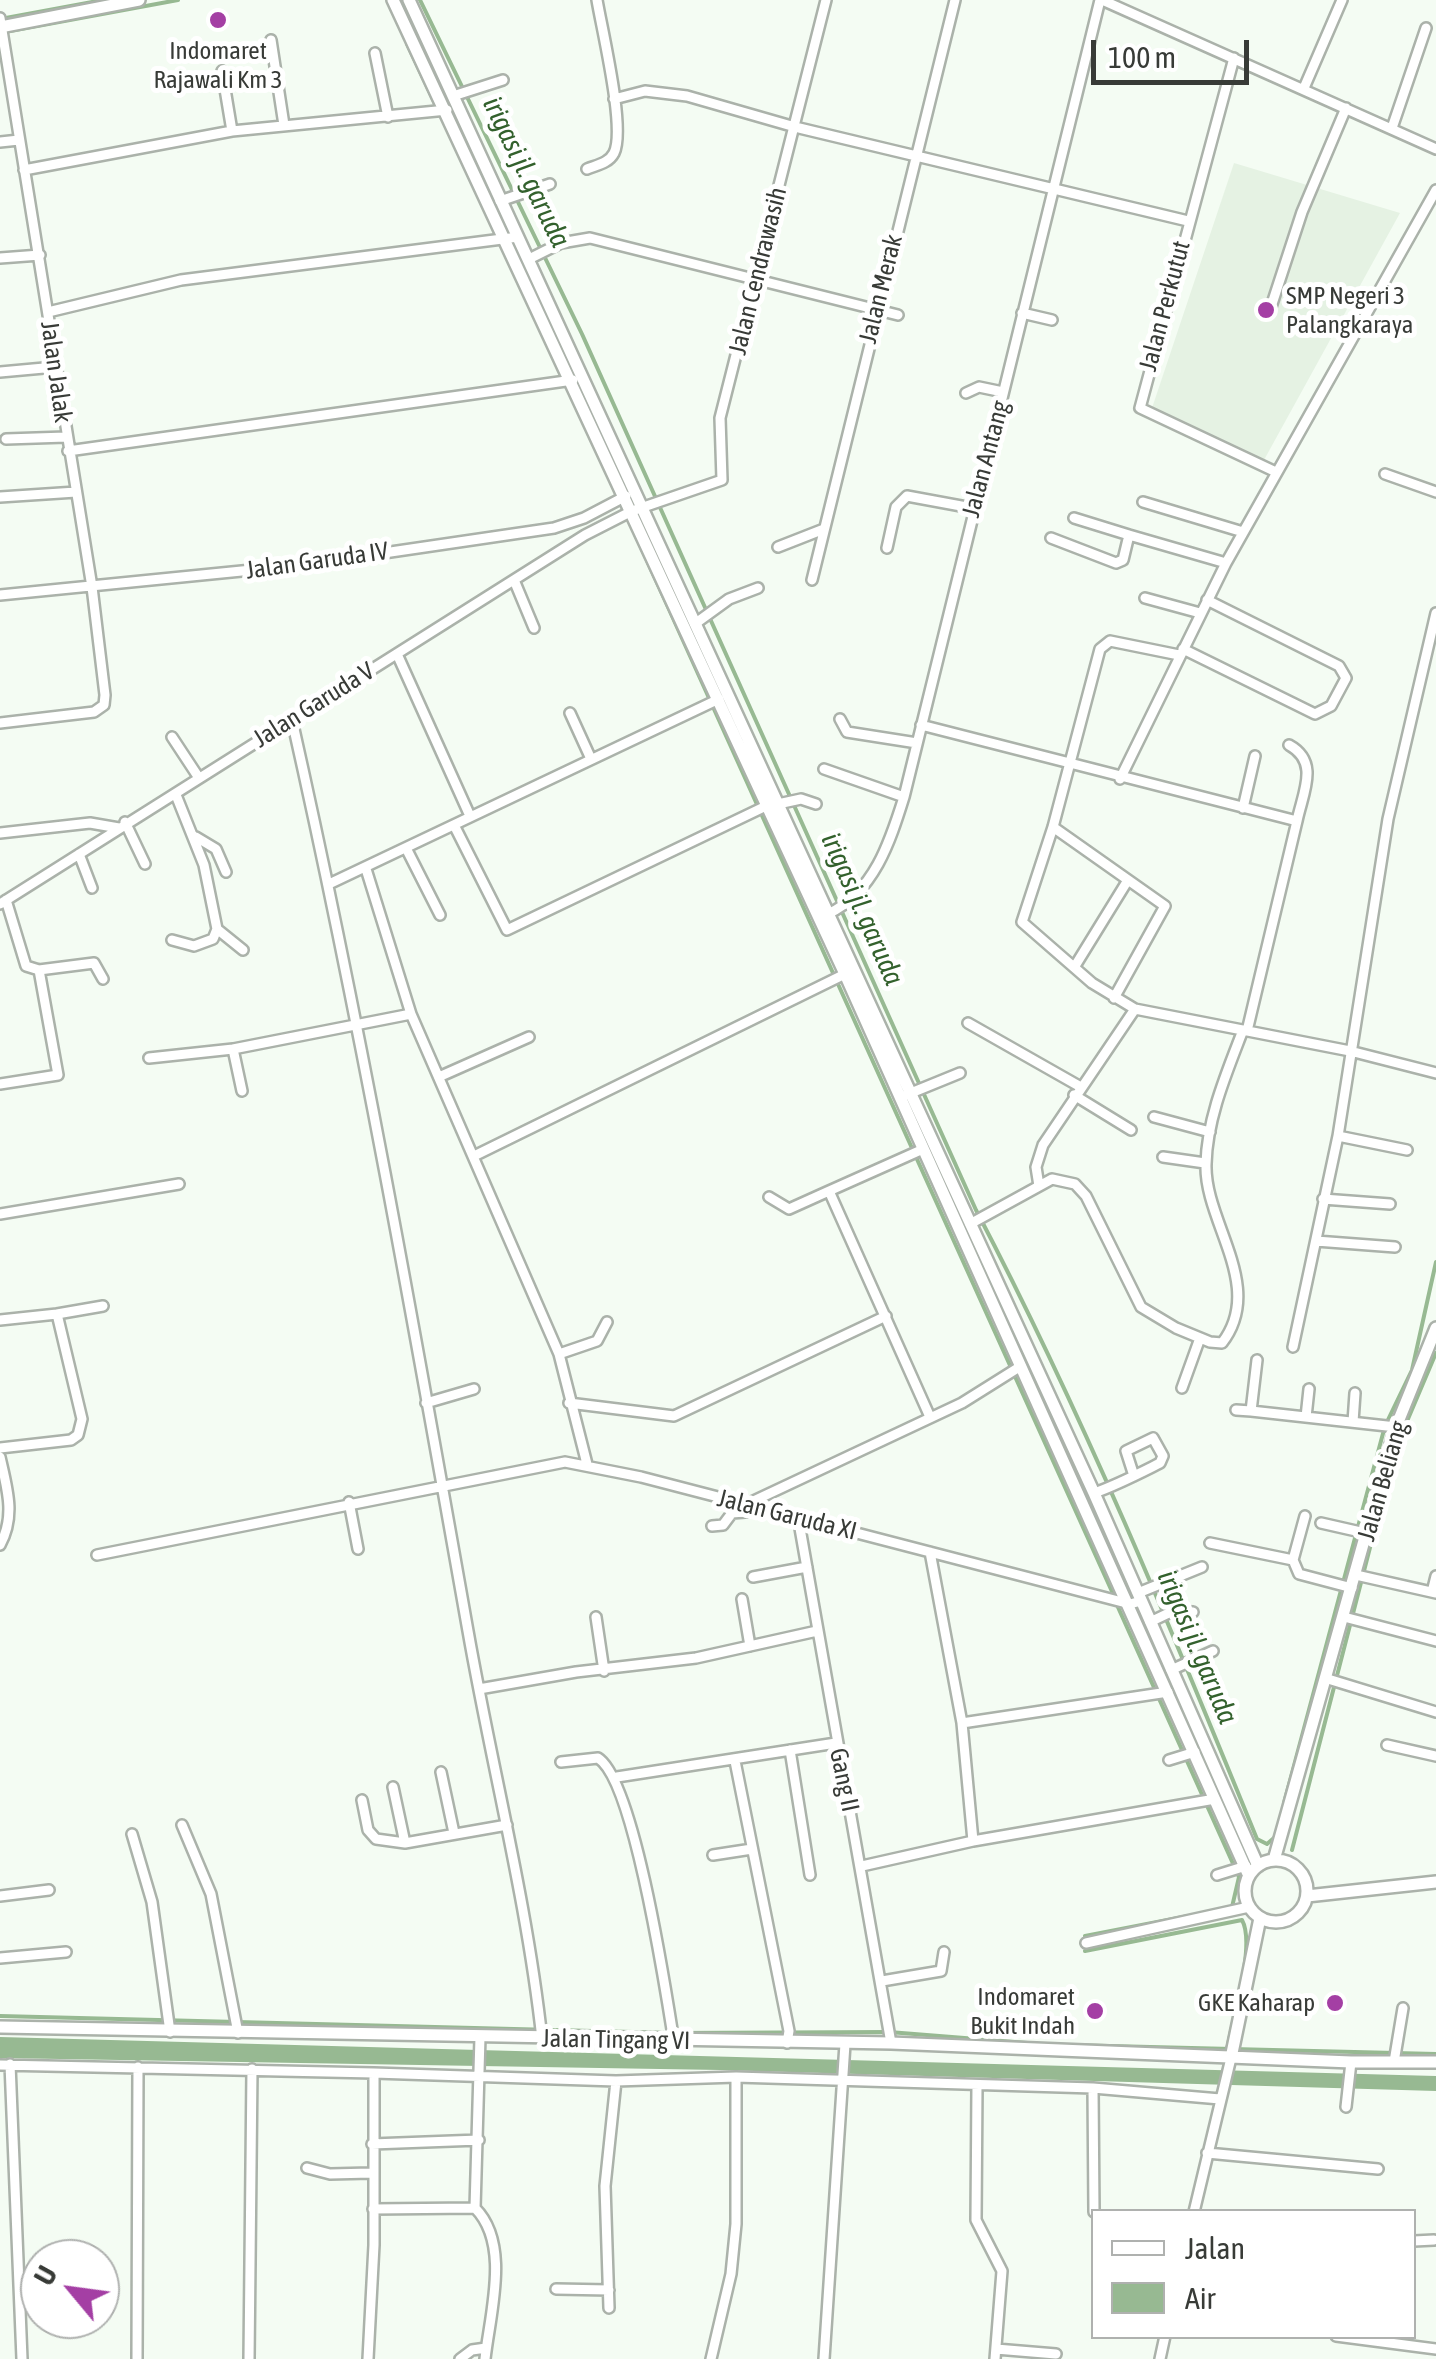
<!DOCTYPE html>
<html>
<head>
<meta charset="utf-8">
<style>
  body { margin:0 }
  #map { position:relative; width:1436px; height:2359px; overflow:hidden; background:#f4fcf3; font-family:"Asap Condensed",sans-serif }
  canvas { display:block }
  .legend { position:absolute; left:1091px; top:2209px; width:325px; height:130px; box-sizing:border-box; background:#fff; border:2px solid #afb1af; margin:0; padding:12px 18px; list-style:none; font-size:30px; color:#383b37 }
  .legend li { display:flex; align-items:center; gap:20px; height:50px }
  .legend b { width:50px; border:2px solid #afb1af }
  .north { position:absolute; left:20px; top:2239px; width:100px; height:100px; box-sizing:border-box; background:#fff; border:2px solid #afb1af; border-radius:50%; rotate:299deg; font-size:28px; font-weight:700; line-height:40px; text-align:center; color:#383b37 }
  .north::after { content:''; display:block; margin:auto; width:35px; height:45px; background:#a43fa4; clip-path:polygon(50% 0,100% 100%,50% 72%,0 100%) }
  .scale { position:absolute; left:1091px; top:40px; width:158px; height:45px; box-sizing:border-box; border:5px solid #383b37; border-top:0; padding-left:12px; font-size:30px; line-height:35px; white-space:nowrap; color:#383b37; -webkit-text-stroke:8px #fff; paint-order:stroke }
</style>
</head>
<body>
<div id="map">
<canvas width="1436" height="2359"></canvas>
<ul class="legend">
<li><b style="height:12px;background:#fff"></b>Jalan</li>
<li><b style="height:28px;background:#97b992"></b>Air</li>
</ul>
<div class="north">U</div>
<div class="scale">100 m</div>
</div>
<script>
const ctx = document.querySelector('canvas').getContext('2d');
ctx.lineJoin = 'round';
function paint(path, color) {
  ctx.fillStyle = color;
  ctx.fill(path, 'evenodd');
}
function trace(path, color, width, dash) {
  ctx.strokeStyle = color;
  ctx.lineWidth = width;
  ctx.lineCap = dash ? 'butt' : 'round';
  ctx.setLineDash(dash || []);
  ctx.stroke(path);
}
function label(font, color, halo, rows, align = 'center') {
  ctx.font = font + ' "Asap Condensed",sans-serif';
  ctx.lineWidth = 10;
  ctx.setLineDash([]);
  ctx.textBaseline = 'middle';
  ctx.strokeStyle = halo;
  ctx.fillStyle = color;
  for (const [text, x, y, turn = 0] of rows) {
    ctx.save();
    ctx.translate(x, y);
    ctx.rotate((+turn || 0) * Math.PI / 180);
    ctx.textAlign = isNaN(turn) ? turn : align;
    if (halo) ctx.strokeText(text, 0, 0);
    ctx.fillText(text, 0, 0);
    ctx.restore();
  }
}
const built = new Path2D(`
  M1234 163 1400 213 1264 460 1152 408Z`);
const water = new Path2D(`
  M0 2037 1436 2076V2091L720 2070 0 2058Z`);
const stream = new Path2D(`
  M420 0 582 334 976 1210C1083 1414 1170 1626 1257 1839L1267 1844 1275 1837
  M0 19 103 0
  M5 32 178 0
  M407 44 437 108
  M635 534 1114 1596
  M1117 1605 1239 1877 1232 1907
  M1284 1803 1385 1426 1412 1370 1436 1262
  M1292 1850 1373 1536 1405 1426 1436 1353
  M1085 1936 1188 1916
  M1085 1951 1242 1920C1256 1945 1232 2020 1227 2050
  M0 2016 672 2033 889 2032 1040 2044
  M1069 2045 1436 2054`);
const street = new Path2D(`
  M1102 0 1436 149
  M0 18 92 587 105 695 104 705 94 712 0 723
  M271 40 284 125
  M375 53 388 117
  M1234 58 1140 408 1276 472
  M222 71 232 131
  M1304 88 1342 0
  M453 96 503 80
  M614 99 645 91 687 96 795 127 1188 221
  M1392 128 1426 28
  M0 142 19 140
  M587 169C597 165 609 163 614 153 626 129 602 30 597 0
  M24 170 232 131 447 110
  M500 201 550 184
  M0 258 40 255
  M529 259 561 243 590 238 898 315
  M1270 310 1302 212 1346 108
  M48 312 181 280 518 237
  M1022 313 1052 320
  M0 372 55 367
  M966 393 979 387 1003 392
  M6 439 66 437
  M68 451 573 380
  M1385 474 1436 492
  M0 497 76 492
  M1143 502 1243 532
  M1074 518 1129 535
  M1051 538 1116 563 1123 560 1129 535 1226 563
  M778 547 824 529
  M887 548 896 507 907 496 972 508
  M514 580 534 628
  M812 580 955 0
  M0 595 302 565 554 528 584 518 626 496
  M1145 598 1200 613
  M696 623 729 599 758 588
  M1183 649 1315 714 1331 706 1346 678 1339 666 1207 600
  M397 654 470 816
  M570 713 591 759
  M840 719 847 732 917 743
  M292 720C360 1022 414 1326 468 1631 492 1768 527 1901 542 2039
  M921 725 1297 821C1303 792 1320 762 1289 745
  M172 737 199 778
  M824 769 904 797
  M1120 779 1226 563 1436 190
  M176 795 204 865 217 929 243 950
  M1243 808 1255 756
  M125 822 145 864
  M455 827 507 930 764 807 801 799 816 804
  M1053 827 1165 906 1114 998
  M0 833 90 823 119 828
  M196 837 216 849 226 872
  M407 850 440 915
  M79 854 92 888
  M366 869 411 1014 559 1354 587 1464
  M329 884 719 699
  M0 904 585 535 632 511 722 480 720 418 826 0
  M828 914C874 892 890 842 904 797L1100 0
  M172 940 194 946 213 939 217 929
  M1075 966 1128 880
  M39 970 94 963 103 979
  M1135 1009 1092 983 1022 922 1053 827 1100 649 1110 641 1179 655
  M968 1023 1079 1086
  M1247 1031 1297 821
  M233 1049 242 1091
  M149 1058 233 1049 411 1014
  M441 1076 529 1037
  M0 1084 58 1075 39 970 26 966 6 900
  M906 1095 960 1073
  M1074 1095 1131 1130
  M1154 1117 1210 1132
  M1338 1136 1407 1150
  M921 1150 829 1191 930 1417
  M476 1155 845 974
  M1163 1157 1205 1163
  M1039 1186 1036 1167 1043 1145 1135 1009 1350 1051 1436 1073
  M769 1197 789 1209 829 1191
  M1323 1199 1390 1204
  M0 1214 179 1184
  M970 1224 1052 1179 1075 1184 1086 1196 1141 1307 1176 1328 1210 1342 1222 1343C1266 1286 1204 1222 1206 1164 1207 1118 1227 1072 1243 1030
  M1316 1241 1395 1247
  M57 1314 103 1306
  M0 1320 57 1314 82 1419 78 1435 71 1440 0 1448
  M1293 1347 1338 1136 1388 819 1436 613
  M559 1354 597 1341 607 1322
  M1257 1360 1251 1411 1396 1427
  M1182 1388 1200 1338
  M426 1403 474 1389
  M569 1403 674 1416 886 1316
  M1236 1410 1251 1411
  M1306 1417 1309 1389
  M1353 1422 1355 1393
  M0 1457C7 1488 16 1516 0 1545
  M1094 1493C1117 1485 1138 1474 1160 1463L1163 1456 1153 1438 1126 1451 1134 1476
  M349 1502 358 1549
  M747 1504 962 1403 1021 1366
  M798 1517 891 2043
  M1321 1523 1365 1533
  M712 1526 723 1525 732 1513 758 1511
  M1210 1543 1293 1560 1299 1574 1352 1588
  M930 1552 962 1723 973 1841
  M97 1555 565 1462 641 1477 1130 1604 1141 1601
  M1293 1560 1305 1516
  M1356 1575 1436 1593
  M753 1577 807 1567
  M1432 1592 1436 1576
  M1138 1593 1202 1567
  M742 1599 750 1646
  M596 1617 604 1671
  M1344 1617 1436 1641
  M1150 1622 1173 1611 1193 1612
  M1171 1670 1213 1651
  M1328 1679 1436 1712
  M479 1689 576 1672 696 1658 817 1631
  M962 1723 1168 1692
  M1387 1745 1436 1756
  M790 1750 810 1875
  M1169 1760 1195 1752
  M735 1761 789 2031 787 2043
  M561 1762 598 1758C634 1780 666 1992 674 2042
  M441 1772 454 1833
  M617 1777 836 1743
  M393 1787 405 1843
  M362 1800 368 1830 376 1839 405 1843 507 1825
  M182 1825 211 1894 238 2033
  M132 1834 152 1902 170 2032
  M713 1855 752 1849
  M862 1866 973 1841 1215 1799
  M1217 1875 1246 1866
  M0 1896 49 1890
  M1086 1943 1249 1907
  M0 1958 66 1952
  M882 1981 941 1971 944 1952
  M1394 2062 1403 2008
  M10 2064 22 2359
  M0 2065 374 2073V2245L368 2359
  M374 2073 616 2081 736 2077 1093 2088 1220 2099
  M977 2085 976 2220 1002 2271 995 2359
  M1093 2088 1094 2212
  M1346 2107 1351 2062
  M372 2144 479 2140
  M1207 2153 1378 2169
  M307 2168 330 2174 371 2173
  M475 2208C511 2244 490 2313 485 2359
  M373 2209 475 2208 480 2037
  M1194 2212 1231 2058
  M1414 2241 1434 2240
  M556 2289 609 2290
  M609 2308 605 2186 616 2081
  M1336 2336 1436 2349
  M996 2349 1056 2354
  M137 2359 138 2067
  M249 2359 252 2069
  M460 2359 472 2350 486 2348
  M711 2359 731 2274 736 2224V2077
  M824 2359 845 2044
  M1160 2359 1165 2336`);
const secondary = new Path2D(`
  M393 0 845 974 1249 1876
  M409 0 1094 1493 1258 1866
  M0 27 139 0
  M1245 1891a31 31 0 1 1 62 0a31 31 0 1 1-62 0Z
  M1274 1860 1396 1427 1436 1328
  M1307 1896 1436 1882
  M0 2027 891 2043 1351 2062H1436
  M1231 2058 1260 1918`);
const markers = [
  [218,20,10,"#a43fa4"],
  [1266,310,10,"#a43fa4"],
  [1335,2003,10,"#a43fa4"],
  [1095,2011,10,"#a43fa4"]
];
const poiNames = [
  ["Indomaret",218,51,"center"],
  ["Rajawali Km 3",218,80,"center"],
  ["SMP Negeri 3",1286,296,"left"],
  ["Palangkaraya",1286,325,"left"],
  ["Indomaret",1075,1997],
  ["Bukit Indah",1075,2026],
  ["GKE Kaharap",1315,2003]
];
const streetNames = [
  ["Jalan Cendrawasih",758,271,-76],
  ["Jalan Merak",881,289,-76],
  ["Jalan Perkutut",1165,306,-75],
  ["Jalan Jalak",56,372,82],
  ["Jalan Antang",986,459,-75],
  ["Jalan Garuda IV",317,561,-8],
  ["Jalan Garuda V",314,705,-32],
  ["Jalan Beliang",1383,1481,-74],
  ["Jalan Garuda XI",787,1515,14],
  ["Gang II",844,1780,78],
  ["Jalan Tingang VI",616,2040,1]
];
const waterNames = [
  ["irigasi jl. garuda",526,172,64],
  ["irigasi jl. garuda",862,909,66],
  ["irigasi jl. garuda",1197,1647,67]
];
paint(built, '#e5f2e3');
paint(water, '#97b992');
trace(stream, '#97b992', 4);
trace(street, '#abb2aa', 14);
trace(secondary, '#abb2aa', 16);
trace(street, '#fff', 9);
trace(secondary, '#fff', 11);
for (const [x, y, r, color] of markers) {
  const dot = new Path2D();
  dot.arc(x, y, r, 0, 2 * Math.PI);
  ctx.fillStyle = color;
  ctx.fill(dot);
  trace(dot, '#fff', 4);
}
label('25px', '#383b37', '#fff', poiNames, 'right');
label('25px', '#383b37', '#fff', streetNames);
label('italic 28px', '#33612d', '#fff', waterNames);
</script>
</body>
</html>
